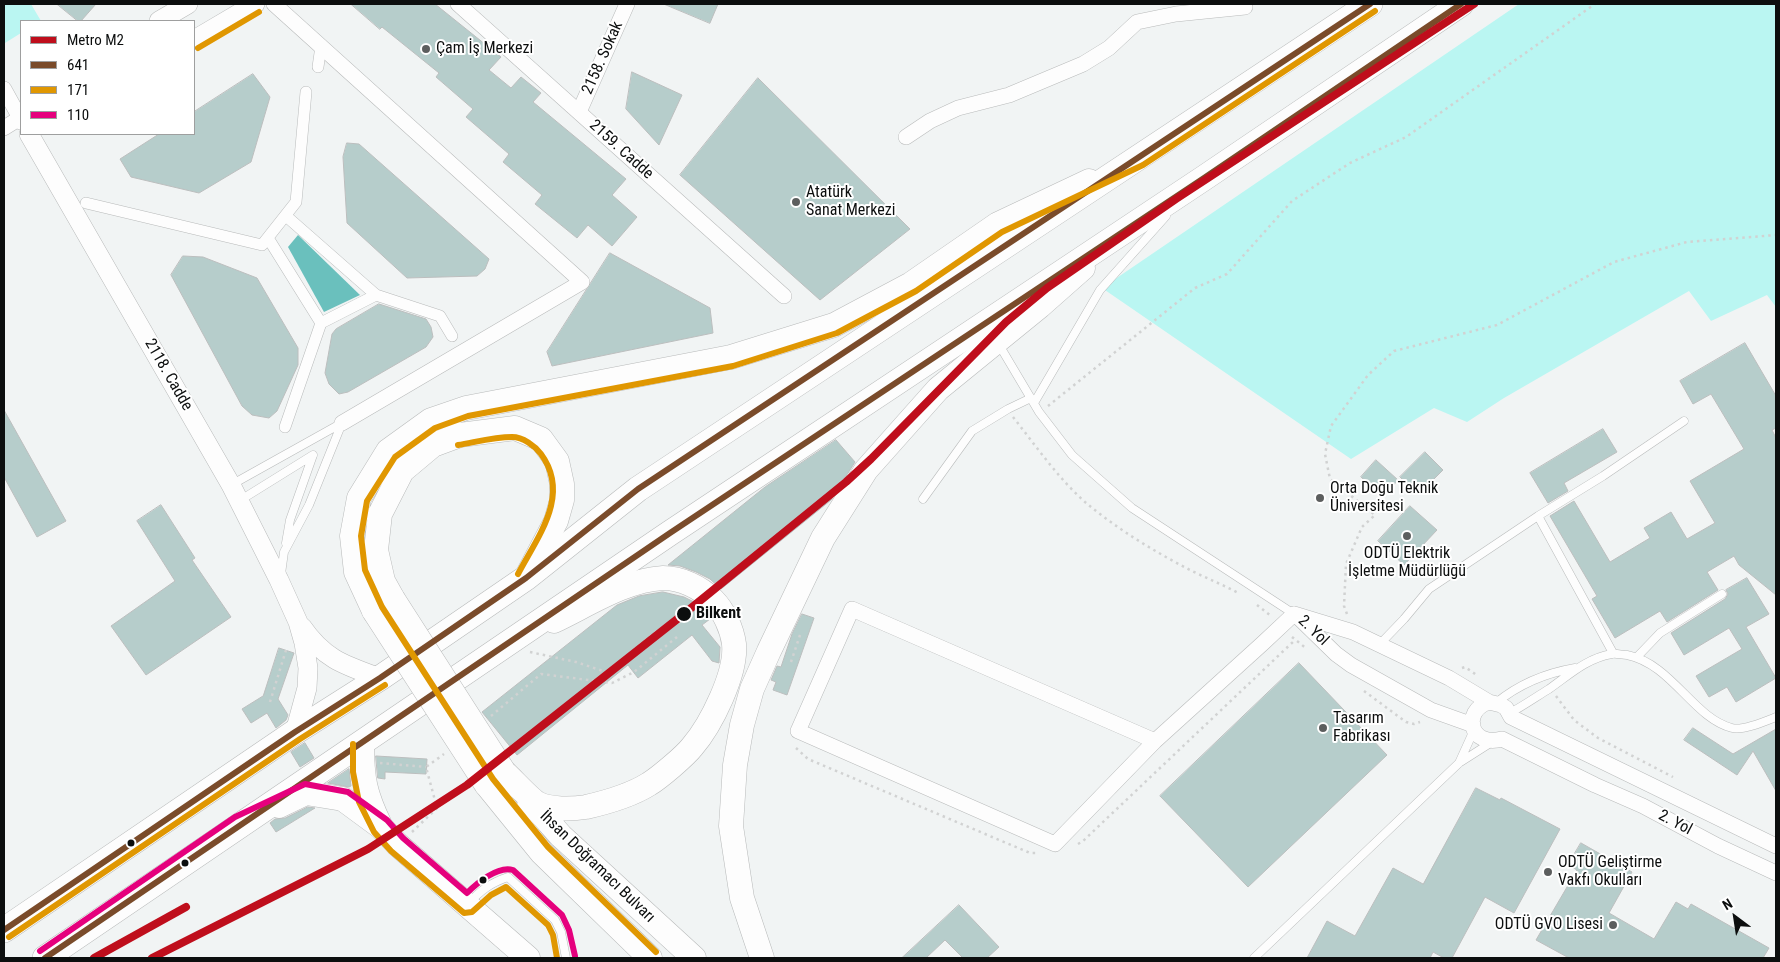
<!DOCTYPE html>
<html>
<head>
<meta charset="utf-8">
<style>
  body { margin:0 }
  #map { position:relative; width:1780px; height:962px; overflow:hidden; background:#f1f4f4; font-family:"Roboto Condensed",sans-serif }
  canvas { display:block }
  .frame { position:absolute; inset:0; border:5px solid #0c0e0e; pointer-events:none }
  .legend { position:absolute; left:20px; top:20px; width:175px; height:115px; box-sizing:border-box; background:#fff; border:1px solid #9e9f9f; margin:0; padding:6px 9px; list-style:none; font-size:15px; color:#0c0e0e }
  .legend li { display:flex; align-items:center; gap:10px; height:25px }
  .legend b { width:25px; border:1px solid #9e9f9f }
  .north { position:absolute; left:1710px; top:892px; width:50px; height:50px; -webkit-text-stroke:4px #fff; paint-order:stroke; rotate:329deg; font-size:14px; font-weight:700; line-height:20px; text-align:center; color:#0c0e0e }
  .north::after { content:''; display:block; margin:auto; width:18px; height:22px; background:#0c0e0e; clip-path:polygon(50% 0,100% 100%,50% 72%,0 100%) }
</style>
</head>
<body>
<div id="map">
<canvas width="1780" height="962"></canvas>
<div class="frame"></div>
<ul class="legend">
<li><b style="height:6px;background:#bf0e1c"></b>Metro M2</li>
<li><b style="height:6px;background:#7a4b2a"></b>641</li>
<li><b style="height:6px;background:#e09701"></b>171</li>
<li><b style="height:6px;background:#e5007d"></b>110</li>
</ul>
<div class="north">N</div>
</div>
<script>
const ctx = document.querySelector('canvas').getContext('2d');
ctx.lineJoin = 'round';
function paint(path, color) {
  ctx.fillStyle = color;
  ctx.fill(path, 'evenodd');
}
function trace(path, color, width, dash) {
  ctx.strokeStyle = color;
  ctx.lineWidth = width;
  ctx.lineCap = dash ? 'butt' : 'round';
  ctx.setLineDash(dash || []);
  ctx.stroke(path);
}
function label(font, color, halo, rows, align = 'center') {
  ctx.font = font + ' "Roboto Condensed",sans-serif';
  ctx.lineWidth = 4;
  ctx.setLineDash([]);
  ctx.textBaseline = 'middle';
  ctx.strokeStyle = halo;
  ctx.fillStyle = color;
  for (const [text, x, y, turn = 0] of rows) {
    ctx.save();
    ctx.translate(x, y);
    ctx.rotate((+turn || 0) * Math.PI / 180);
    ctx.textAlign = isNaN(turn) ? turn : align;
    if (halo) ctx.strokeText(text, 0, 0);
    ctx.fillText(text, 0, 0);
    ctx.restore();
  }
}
const green = new Path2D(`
  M4 4H31L41 21H21V33L5 43Z
  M1519 4H1776V307L1767 295 1711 321 1689 291 1504 398 1467 422 1434 408 1351 459 1102 288Z`);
const water = new Path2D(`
  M298 235 360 295 324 312 288 247Z`);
const building = new Path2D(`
  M57 4H96L81 21H78Z
  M351 4H435L501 57 489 70 511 88 521 77 541 93 533 102 626 179 612 195 637 217 612 246 588 225 577 238 535 204 542 195 503 162 509 154 466 117 473 109 436 77 439 73 382 27 380 29Z
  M664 4H718L710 23Z
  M632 72 682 95 659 145 626 109Z
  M253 74 270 97 251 162 199 193 131 177 120 159 159 134H194V112Z
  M758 78 910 229 820 300 680 175Z
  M347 143 359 144 489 259 485 269 477 276 407 278 347 223 343 157Z
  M610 253 710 308 713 333 552 366 547 352Z
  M183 256 203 257 257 278 298 348V365L277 411 269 418 252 415 242 406 171 275Z
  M379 304 426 319 431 327 433 337 426 347 348 392 339 394 329 384 325 373 332 334 336 329Z
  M1745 343 1776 396V428L1772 430 1776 438V595L1739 565 1734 556 1707 572 1718 590 1667 622 1660 611 1615 638 1592 599 1597 596 1550 516 1574 501 1610 562 1650 538 1644 528 1671 512 1687 539 1715 523 1690 481 1744 449 1711 394 1693 404 1680 381Z
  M4 410 66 521 37 537 4 477Z
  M1603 429 1617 452 1564 483 1568 491 1548 503 1530 473Z
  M836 440 855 462 831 500 721 589 710 579 696 572 680 566 668 565 765 487Z
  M1425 452 1443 470 1418 495 1400 477Z
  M1376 460 1398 480 1383 497 1361 477Z
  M161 505 195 558 192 560 231 617 146 675 111 626 175 581 137 521Z
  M1410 506 1437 530 1404 565 1378 541Z
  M1747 578 1769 614 1746 627 1776 678 1736 702 1727 687 1709 697 1696 676 1742 649 1729 628 1684 655 1671 633 1725 599 1728 594 1726 590Z
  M663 592 684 597 694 602 706 613 710 619 702 625 720 647 719 663 712 661 692 635 638 678 628 665 517 755 482 712 617 605 639 596Z
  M802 614 814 618 787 695 773 690 776 682 771 680 777 666 781 667 792 634Z
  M279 648 294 653 278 699 288 715 286 720 276 728 267 713 251 723 242 709 263 696Z
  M1299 663 1387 755 1248 887 1160 796Z
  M1693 728 1733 754 1776 729V791L1753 751 1737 775 1684 740Z
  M305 743 314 758 300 767 291 752Z
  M376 756 427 759 426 774 385 772V779L378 778Z
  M349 769 351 786 349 787 328 783Z
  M1476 788 1500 800 1501 798 1560 829 1514 913 1485 897 1452 958H1444L1433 952 1430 958H1307L1327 921 1355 936 1393 868 1423 884Z
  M308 807 315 808 276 832 270 823 275 819 285 818Z
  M1581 843 1632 872 1609 913 1654 939 1676 902 1688 909 1691 904 1769 948 1763 958H1569L1536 940 1577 870 1568 865Z
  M959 905 999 947 987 958H963L945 940 926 958H902Z`);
const path = new Path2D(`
  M1048 406 1195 288 1227 274 1292 201 1350 163 1406 137 1595 4
  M1013 417C1036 446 1058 478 1085 502 1117 529 1155 552 1192 571 1208 579 1224 585 1240 594
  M1257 605 1271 616
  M1347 614 1344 606 1346 564 1362 527 1375 515 1330 479 1325 454 1331 426 1368 375 1394 351 1497 325 1614 262 1687 242 1776 235
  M1292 637 1307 649
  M530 652 576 662 606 672
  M791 662 800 635
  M1462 668 1465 667 1478 676
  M594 682 658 630 680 622 698 611
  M1364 691 1406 722 1414 724 1420 722
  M1556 696 1574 720 1598 738 1673 777
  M270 702 286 650
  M491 716 541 674 612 683 634 672 677 637
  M796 748 808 759 1030 853H1037
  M380 763 426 767
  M412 832 437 808 426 767 444 754
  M1078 844 1083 841 1295 640`);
const service = new Path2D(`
  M998 343 1039 412 1072 455 1132 508 1294 614
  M1034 403 1100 290 1166 216
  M231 485 342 423
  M923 499 972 431 1008 409 1031 398
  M239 501 313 455
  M1538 516 1613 653
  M286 543 290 520 313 455
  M281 574 284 552 309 505 342 423
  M1379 645 1404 619 1429 589 1538 516 1603 476 1684 421
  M1637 657 1660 633 1722 594
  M1496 703C1519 684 1546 673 1575 668
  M1510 713C1523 706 1536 697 1549 689 1569 675 1587 658 1612 654 1616 653 1622 655 1627 655 1672 664 1693 718 1732 728 1743 731 1766 721 1776 717
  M1459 763 1474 730
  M468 904C480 891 490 883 508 877L555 920 561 932 566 958
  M1254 958 1459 763 1492 742`);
const pedestrian = new Path2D(`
  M318 67 321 46
  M86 203 262 245 296 202 306 92
  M286 216 376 295 440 316 452 336
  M268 238 321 323 285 427
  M321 323 376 295`);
const minor = new Path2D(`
  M274 4 582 282 342 423
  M458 4 784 296
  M4 89 20 118 4 128
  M579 112 627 4
  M906 137 930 121 958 108 1009 95 1083 64 1109 48 1137 22 1176 14 1245 7
  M1294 614 1353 632 1449 678 1489 702 1501 705 1506 708 1511 717 1776 846
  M1297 616 1336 654 1351 665 1431 710 1473 725
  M1489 702C1461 711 1470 748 1502 739L1595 785 1643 806 1718 846 1776 873
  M1155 741 852 609 798 731 1055 844 1155 741 1262 644 1294 614`);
const tertiary = new Path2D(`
  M159 21 188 4
  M194 40 255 4
  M20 118 21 120
  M29 134 231 485 279 580 298 622 304 643 308 668 307 688 295 732
  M302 627C324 659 344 665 380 678`);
const primary = new Path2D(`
  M393 599 383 581 376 550 380 514 402 471 433 445 460 435 515 428 541 439 557 461 562 484V500L556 521 527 576
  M374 611 356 572 352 536 359 498 388 451 431 420 466 408 731 357 834 325 911 284 998 224 1089 181
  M362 744C362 779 365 794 380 825
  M504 772C512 779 530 799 537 803 549 810 573 809 586 807 608 802 630 796 649 784 659 778 685 756 692 747 711 725 737 673 734 644 732 629 724 611 713 600 700 587 681 578 663 578 625 580 588 605 554 621
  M486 784 542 853 650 958
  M529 800 561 836 694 958
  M279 806 306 793 343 799 381 827 397 844 528 958
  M762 958 742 898 731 826 735 765 742 725 752 689 769 651 823 538 866 470 938 389 1040 306 1083 268`);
const trunk = new Path2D(`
  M4 930 295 732 380 678 526 578 638 489 1370 4
  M45 958 670 533 1204 178 1461 4`);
const primaryBridge = new Path2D(`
  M393 599 504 772
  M374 611 486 784`);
const bus1 = new Path2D(`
  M4 930 295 732 380 678 526 578 638 489 1370 4
  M45 958 670 533 1204 178 1461 4`);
const bus2 = new Path2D(`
  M198 48 259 12
  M458 445C476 442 494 437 512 437 523 437 535 446 541 454 571 495 538 536 518 574
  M353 744V772L359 802 374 832 391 851 464 913 472 912 491 895 506 887 548 925 553 935 557 958
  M9 937 300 739 385 685
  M656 952 548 847 493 779 382 607 365 570 361 536 367 501 395 457 435 428 468 416 733 366 837 333 916 291 1002 232 1143 165 1375 11`);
const bus3 = new Path2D(`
  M40 951 235 817 305 784 348 792 387 820 403 838 467 893C476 884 498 865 513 870L562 915 569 930 575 956`);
const metro1 = new Path2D(`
  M94 958 186 907
  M152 958 368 849 467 785 685 613 846 482 871 459 1006 322 1047 288 1176 199 1474 4`);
const markers = [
  [426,49,5,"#5c5e5e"],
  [796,202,5,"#5c5e5e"],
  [1320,498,5,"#5c5e5e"],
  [1407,536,5,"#5c5e5e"],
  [684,614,8,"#0c0e0e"],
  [1323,728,5,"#5c5e5e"],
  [131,843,4.5,"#0c0e0e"],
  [185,863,4.5,"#0c0e0e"],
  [1548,872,5,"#5c5e5e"],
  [483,880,4.5,"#0c0e0e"],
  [1613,925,5,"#5c5e5e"]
];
const poiNames = [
  ["Çam İş Merkezi",436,49],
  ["Atatürk",806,193],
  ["Sanat Merkezi",806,211],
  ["Orta Doğu Teknik",1330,489],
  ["Üniversitesi",1330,507],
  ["ODTÜ Elektrik",1407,554,"center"],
  ["İşletme Müdürlüğü",1407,572,"center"],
  ["Tasarım",1333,719],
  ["Fabrikası",1333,737],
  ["ODTÜ Geliştirme",1558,863],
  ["Vakfı Okulları",1558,881],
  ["ODTÜ GVO Lisesi",1603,925,"right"]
];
const streetNames = [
  ["2158. Sokak",603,58,-66],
  ["2159. Cadde",621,150,42],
  ["2118. Cadde",168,375,60],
  ["2. Yol",1313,631,44],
  ["2. Yol",1675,823,28],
  ["İhsan Doğramacı Bulvarı",597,867,44]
];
const stopNames = [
  ["Bilkent",696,614]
];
paint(green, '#baf6f2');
paint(water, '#6ac0bd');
paint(building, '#b6cdcb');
trace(building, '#bcbebe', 1);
trace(service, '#b8baba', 9);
trace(pedestrian, '#b8baba', 12);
trace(minor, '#b8baba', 16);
trace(tertiary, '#b8baba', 20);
trace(primary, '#b8baba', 25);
trace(trunk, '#b8baba', 26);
trace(path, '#d1d2d2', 2.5, [2.5, 4]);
trace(service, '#fdfdfd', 8);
trace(pedestrian, '#fdfdfd', 11);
trace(minor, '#fdfdfd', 15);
trace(tertiary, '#fdfdfd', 19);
trace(primary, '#fdfdfd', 24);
trace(trunk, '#fdfdfd', 25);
trace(primaryBridge, '#b8baba', 25, []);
trace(primaryBridge, '#fdfdfd', 24);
trace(bus1, '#7a4b2a', 6);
trace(bus2, '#e09701', 6);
trace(bus3, '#e5007d', 6);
trace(metro1, '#bf0e1c', 8);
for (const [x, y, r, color] of markers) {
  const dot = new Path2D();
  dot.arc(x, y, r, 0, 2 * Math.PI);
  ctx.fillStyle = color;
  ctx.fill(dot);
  trace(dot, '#fff', 2);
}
label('16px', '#0c0e0e', '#fff', poiNames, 'left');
label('16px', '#0c0e0e', '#fff', streetNames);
label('bold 16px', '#0c0e0e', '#fff', stopNames, 'left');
</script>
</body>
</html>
